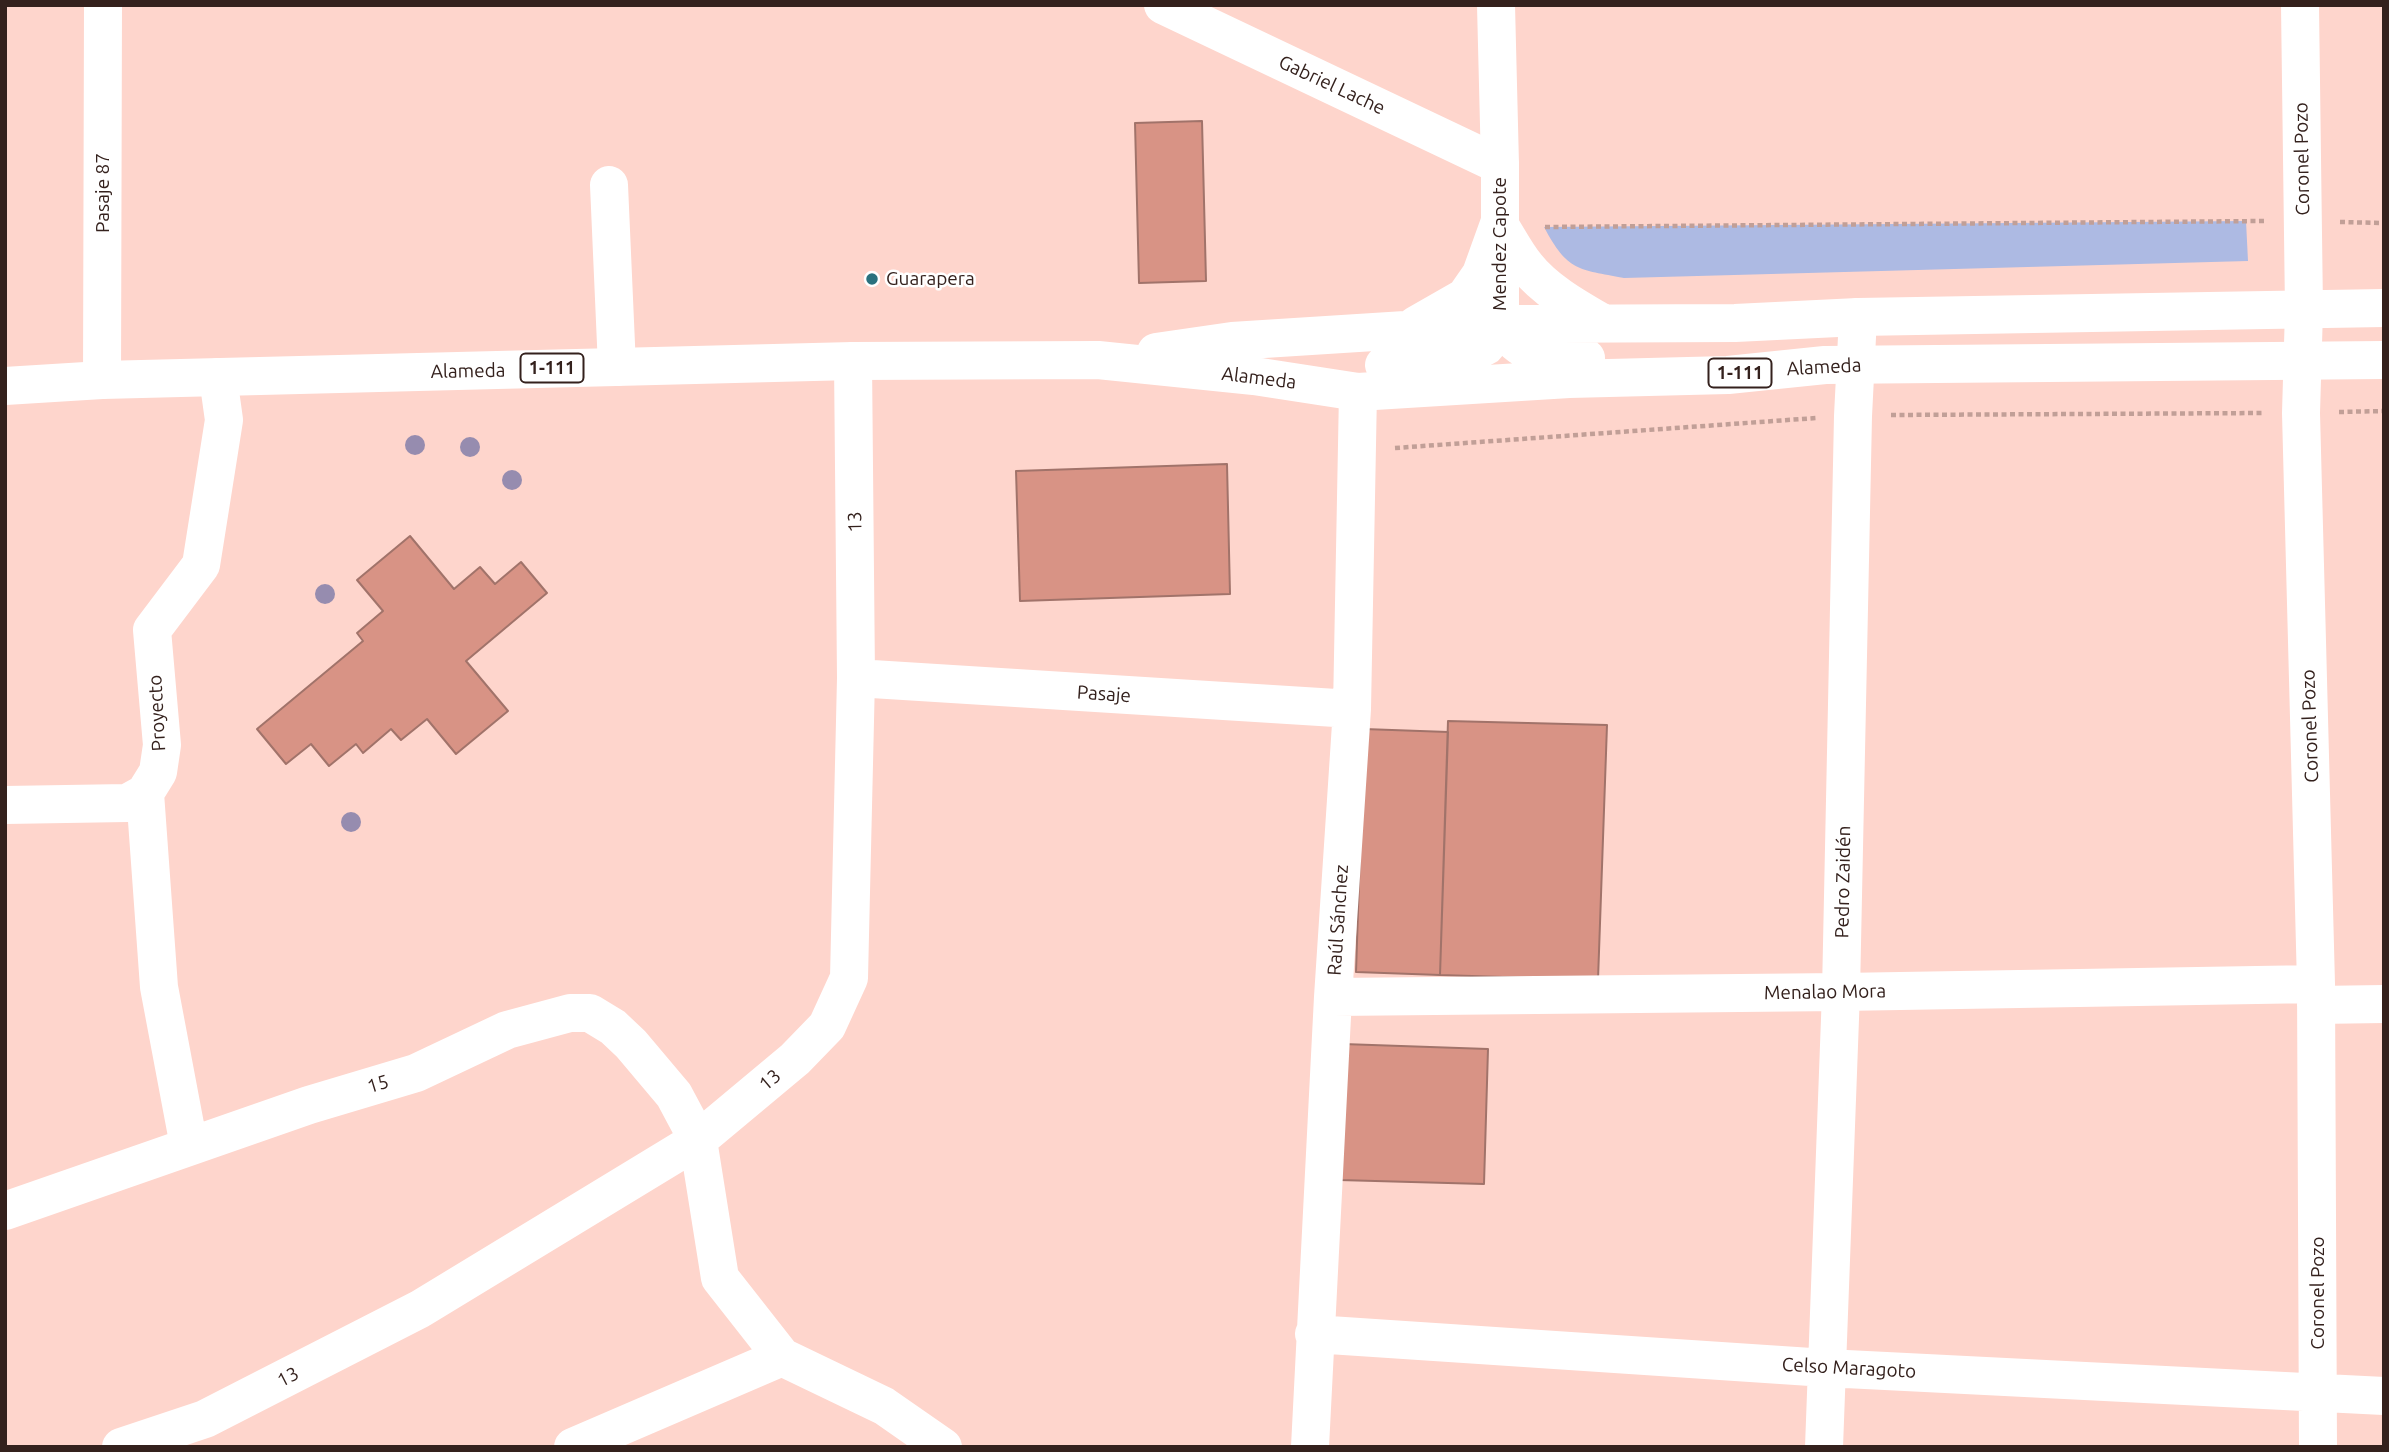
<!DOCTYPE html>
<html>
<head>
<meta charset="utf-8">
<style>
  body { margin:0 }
  #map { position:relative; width:2389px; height:1452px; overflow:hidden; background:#fed5cc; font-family:Ubuntu,sans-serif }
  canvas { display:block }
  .frame { position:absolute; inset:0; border:7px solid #34211d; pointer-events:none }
</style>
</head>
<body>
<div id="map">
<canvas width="2389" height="1452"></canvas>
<div class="frame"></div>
</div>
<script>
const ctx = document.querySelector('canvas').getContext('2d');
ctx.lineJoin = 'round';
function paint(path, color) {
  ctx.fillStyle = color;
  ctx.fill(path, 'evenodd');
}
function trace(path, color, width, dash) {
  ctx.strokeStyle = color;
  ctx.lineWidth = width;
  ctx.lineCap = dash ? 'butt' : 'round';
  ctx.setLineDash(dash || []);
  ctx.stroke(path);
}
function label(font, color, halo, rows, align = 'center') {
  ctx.font = font + ' Ubuntu,sans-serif';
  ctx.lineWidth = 5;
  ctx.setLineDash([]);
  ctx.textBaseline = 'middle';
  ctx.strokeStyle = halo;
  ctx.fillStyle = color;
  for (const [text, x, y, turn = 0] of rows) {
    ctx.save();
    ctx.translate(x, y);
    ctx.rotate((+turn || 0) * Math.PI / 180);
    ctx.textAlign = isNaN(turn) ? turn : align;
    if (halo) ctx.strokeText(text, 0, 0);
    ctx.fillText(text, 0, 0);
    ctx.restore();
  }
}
const green = new Path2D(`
  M2246 221 2248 261 1624 278C1578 269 1568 272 1544 227Z`);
const building = new Path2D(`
  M1202 121 1206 281 1139 283 1135 123Z
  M1227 464 1230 594 1020 601 1016 471Z
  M410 536 454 589 480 567 495 584 521 562 547 593 466 661 508 711 456 754 427 719 401 740 391 729 363 753 356 744 329 766 311 744 286 764 257 729 363 641 357 633 383 611 357 580Z
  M1448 721 1607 725 1598 980 1440 975Z
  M1364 729 1448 732 1440 975 1356 972Z
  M1343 1044 1488 1049 1484 1184 1339 1180Z`);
const path = new Path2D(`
  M2340 222 2384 223
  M1545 227 2265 221
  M2339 412 2384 411
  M1891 415 2264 413
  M1395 448 1816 418`);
const minor = new Path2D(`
  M1163 5 1500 165
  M2300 5 2304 310 2301 413 2316 984 2318 1447
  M609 185 617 367
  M102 380 103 5
  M856 678 1352 709
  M5 805 127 803 145 793
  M1333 997 1841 992 2316 984
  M2316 1005 2384 1004
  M189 1146 159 987 145 793 158 772 162 745 152 630 201 565 224 420 218 377
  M5 1211 309 1105 416 1073 507 1030 570 1013H590L613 1027 631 1044 674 1095 698 1140 720 1278 782 1357
  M1314 1334 1826 1368 2384 1396
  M121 1447 205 1419 420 1309 698 1140 795 1059 827 1026 849 978 856 678 853 361
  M573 1447 782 1357 884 1406 943 1447
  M1310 1447 1333 997 1352 709 1358 392
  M1824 1447 1841 992 1853 416 1858 317`);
const secondary = new Path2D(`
  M1496 5 1500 165V324`);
const primary = new Path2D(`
  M1499 224C1508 238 1516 254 1526 266 1545 290 1575 307 1601 322
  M1500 324C1524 361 1546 356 1586 358
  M1416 325 1465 297 1481 274 1499 224
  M1156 352 1232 341 1500 324 1735 323 1858 317 2384 308
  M1384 365 1458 358 1486 346 1500 324
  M5 386 102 380 853 361 1098 360 1254 376 1358 392 1569 379 1728 375 1825 365 2384 360`);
const trees = [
  [415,445],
  [470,447],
  [512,480],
  [325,594],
  [351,822]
];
const markers = [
  [872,279,7,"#2a717e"]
];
const shields = [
  [552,368,63],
  [1740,373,63]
];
const shieldNames = [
  ["1-111",552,368],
  ["1-111",1740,373]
];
const streetNames = [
  ["Gabriel Lache",1332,85,25],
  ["Coronel Pozo",2302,159,-91],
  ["Pasaje 87",103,193,-90],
  ["Mendez Capote",1500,244,-90],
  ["Alameda",1824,367,-3],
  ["Alameda",468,371,-1],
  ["Alameda",1259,378,7],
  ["13",855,522,-91],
  ["Pasaje",1104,694,4],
  ["Proyecto",157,713,-93],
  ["Coronel Pozo",2310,726,-92],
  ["Pedro Zaidén",1843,882,-89],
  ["Raúl Sánchez",1338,920,-86],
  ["Menalao Mora",1825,992,-1],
  ["13",770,1080,-40],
  ["15",378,1084,-17],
  ["Coronel Pozo",2318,1293,-90],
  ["Celso Maragoto",1849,1368,3],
  ["13",288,1377,-27]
];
const poiNames = [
  ["Guarapera",886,279]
];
paint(green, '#adbae3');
paint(building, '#d89385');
trace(building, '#a1736a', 2);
trace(path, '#c19f97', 4.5, [5, 3.5]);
trace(minor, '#fff', 38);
trace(secondary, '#fff', 38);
trace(primary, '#fff', 38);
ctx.fillStyle = '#968caf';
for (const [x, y] of trees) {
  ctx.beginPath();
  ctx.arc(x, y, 10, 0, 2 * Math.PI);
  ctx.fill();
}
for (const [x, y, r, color] of markers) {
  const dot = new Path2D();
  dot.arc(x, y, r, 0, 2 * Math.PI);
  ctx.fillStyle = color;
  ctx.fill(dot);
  trace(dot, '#fff', 2.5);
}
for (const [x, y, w] of shields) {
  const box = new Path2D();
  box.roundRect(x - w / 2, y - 14.5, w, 29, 5);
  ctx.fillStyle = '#fff';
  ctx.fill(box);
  trace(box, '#34211d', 2);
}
label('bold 18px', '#34211d', null, shieldNames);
label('19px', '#34211d', '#fff', streetNames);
label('19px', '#34211d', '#fff', poiNames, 'left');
</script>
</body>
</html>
